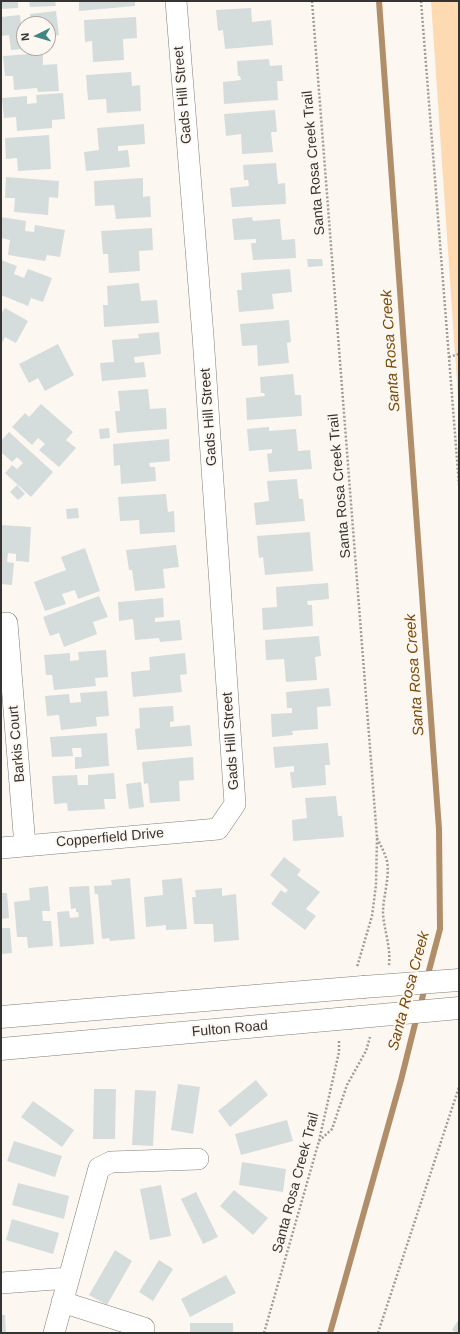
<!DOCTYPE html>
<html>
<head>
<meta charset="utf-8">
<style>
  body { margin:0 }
  #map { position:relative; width:460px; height:1334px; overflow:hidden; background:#fdf7f1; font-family:Arial,sans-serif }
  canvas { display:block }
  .frame { position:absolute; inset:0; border:2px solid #363432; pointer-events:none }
  .north { position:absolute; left:16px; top:16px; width:40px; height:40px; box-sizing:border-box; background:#fdf7f1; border:1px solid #ada9a5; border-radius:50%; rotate:265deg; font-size:11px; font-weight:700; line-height:16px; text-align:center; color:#363432 }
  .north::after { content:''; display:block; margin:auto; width:14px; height:18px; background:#408783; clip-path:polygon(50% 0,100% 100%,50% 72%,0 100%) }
</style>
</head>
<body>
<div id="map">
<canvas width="460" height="1334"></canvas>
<div class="frame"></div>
<div class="north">N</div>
</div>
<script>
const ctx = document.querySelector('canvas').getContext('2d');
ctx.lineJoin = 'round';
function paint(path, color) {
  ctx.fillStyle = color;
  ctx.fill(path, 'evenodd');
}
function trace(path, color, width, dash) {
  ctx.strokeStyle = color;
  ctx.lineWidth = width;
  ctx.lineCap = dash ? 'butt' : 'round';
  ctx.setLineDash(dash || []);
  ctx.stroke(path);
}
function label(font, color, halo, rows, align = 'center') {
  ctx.font = font + ' Arial,sans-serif';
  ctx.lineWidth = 4;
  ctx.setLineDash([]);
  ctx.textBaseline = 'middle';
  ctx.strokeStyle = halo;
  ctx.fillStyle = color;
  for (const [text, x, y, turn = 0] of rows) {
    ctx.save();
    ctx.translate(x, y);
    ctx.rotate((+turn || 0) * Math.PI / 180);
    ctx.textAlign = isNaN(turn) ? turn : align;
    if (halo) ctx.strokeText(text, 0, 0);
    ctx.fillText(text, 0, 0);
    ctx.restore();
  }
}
const green = new Path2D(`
  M431 1H459V412Z`);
const stream = new Path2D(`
  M379 1 439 829 440 929 427 978
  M420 1007 425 987
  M330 1333 401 1080 417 1016`);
const building = new Path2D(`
  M1 1H18V8L1 9Z
  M29 1H55L56 6 30 7Z
  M79 1H135V6L79 11Z
  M251 8 252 22 271 20 273 45 225 49 223 30 218 31 216 10Z
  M56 11 59 35 48 37V24H26L31 22 30 14Z
  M20 15 21 24 24 23V49L11 50 9 35 1 36V17Z
  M136 17 137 38 123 39 124 60 93 62 92 41 85 42 84 20Z
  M43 53V65L57 64 59 91 38 92 37 88 14 90 13 76H5L3 56Z
  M269 59 270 66 282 65 283 81H277L278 100 224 104 223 82 241 80 240 76H238L237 61Z
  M131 72 132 86 140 85 141 111 107 113 106 99 88 100 86 75Z
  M63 93 65 119 52 120V128L17 131 16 117 4 118 2 98 27 96V104L37 103 36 95Z
  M275 110 277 132H271L273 152 242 154 241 134 226 136 224 114Z
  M144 124 145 144 118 146V151L128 150 130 167 86 171 84 152 99 150 97 128Z
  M49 135 51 169 18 171 17 158 6 159 5 138Z
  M276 163 278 184 285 183 286 204 232 207 230 188 249 186 248 180H244L243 165Z
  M6 177 59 181 58 198 49 197 48 215 14 212 15 198H5Z
  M143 178V197L150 196 151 217 116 219 114 205 95 206 94 181Z
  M1 217 26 221 25 231 34 232 35 225 65 230 60 257 47 255 45 261 8 255 10 240 1 238Z
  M252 217 253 221 280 219 282 240 295 239 296 258 253 260 251 243H256V239L234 240 232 219Z
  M152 228 153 250 139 251 140 271 109 273 108 254H103L101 231Z
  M307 259H322L323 266 308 267Z
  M1 260 17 266 14 274 24 278 28 269 52 278 43 302 31 298 28 306 1 295Z
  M290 269 292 292 272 294 274 309 239 312 237 290H242L241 273Z
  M139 283 141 301 157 300 159 323 104 327 103 305H108L107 286Z
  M5 308 28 321 16 343 5 337 1 345V314Z
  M289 320 291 342 287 343 289 363 258 366 257 345 242 346 240 324Z
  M159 332 161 354 134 357 135 363 144 362 146 377 102 381 100 363 114 362 112 340 139 338 138 334Z
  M58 344 74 375 45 391 38 378 29 383 19 364Z
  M293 374 295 395H301L302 416 247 420 246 398 265 396 264 393H261L260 377Z
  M148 389 150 409 166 408 167 429 117 433 115 411H120L118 391Z
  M41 404 73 432 66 440 76 448 59 467 39 450 45 444 38 438 32 445 12 427 25 413 29 417Z
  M269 427V431L296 429 298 451 310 450 312 469 269 472 267 454 272 453V449L249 451 247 429Z
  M109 428 110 438 100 439 99 429Z
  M9 432 53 472 31 497 5 473 12 465 17 469 23 463 17 457 12 462 1 452V441Z
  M169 439 170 461 149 463 150 467H155L156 481 121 484 120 465 114 466 113 444Z
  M297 479 299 499H303L305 521 256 525 254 503 269 501 267 481Z
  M17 485 25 494 18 500 10 492Z
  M166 494 168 512 174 511 175 532 140 534 139 520 120 521 118 497Z
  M78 508 79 518 67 519 66 509Z
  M1 525 31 527 29 562 16 561V554L8 553 7 562 14 563 12 585 1 584Z
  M310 532 313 571 265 575 263 557 259 558 257 536Z
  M176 545 179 567 163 569 165 588 135 591 132 570H129L126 550Z
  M85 548 100 591 78 599 75 590 62 594 66 604 45 611 34 582 66 570 61 557Z
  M328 583 329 599 307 601 308 605H312L313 626 263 630 262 608 277 607 276 587Z
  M99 596 108 617 93 622 97 634 64 647 59 633 50 636 43 617Z
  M163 598 164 617 155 618V622L180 620 182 640 160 642 159 638 135 640 133 619 119 621 118 602Z
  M319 636 321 656 315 657 317 680 286 682 284 659 266 660 265 640Z
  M106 650 108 677 95 678 96 686 54 690 52 675H46L44 655 70 653V661L79 660 78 652Z
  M185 653 187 674 180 675 182 692 133 697 131 672 150 670 149 657Z
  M329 688 331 706 317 707 318 729 292 731 293 735 272 737 271 714 292 713V708H287L286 692Z
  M107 691 109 716 96 717 97 726 61 730 59 715 47 716 45 696 69 694 70 703 81 702 80 693Z
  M173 706 174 721 170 722V727L190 725 192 746 137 750 135 729 140 728 139 708Z
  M107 733 109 766 75 769V757H82L81 748H72L73 756 52 757 50 737Z
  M328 743 330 765H325L326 785 292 788 290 772H294V766L275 768 273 747Z
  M193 757 194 780 179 781 180 801 150 803 148 783 144 784 142 762Z
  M114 773 116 799H104L105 809 68 811 67 803 54 804 52 776 77 775 78 785H88V775Z
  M141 782 144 807 129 809 126 784Z
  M336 796 338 816H342L344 837 293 841 292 820 307 818 305 798Z
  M284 857 301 870 297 875 320 892 306 909 316 916 305 930 271 904 281 890 285 893 288 890 270 875Z
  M130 878 135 939 110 941 109 938 102 939 98 894H95L94 886 112 885 111 880Z
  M182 878 187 929 166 930V925L146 927 144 897 163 895 162 880Z
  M48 886 50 911H42L43 921H51L53 946 28 948 27 937H17L14 902 30 900 29 888Z
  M89 886 94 944 60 947 57 912 69 911 70 918 79 917 78 912H76V908L71 909 69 887Z
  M222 888V896L236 894 239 940 214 942 213 924H194L192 897H196L195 890Z
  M1 893H7L9 918 1 919Z
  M1 928H10L12 953 1 954Z
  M256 1080 268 1095 230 1127 218 1111Z
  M178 1084 200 1087 193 1134 171 1130Z
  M94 1089H116L115 1139H93Z
  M135 1090 156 1091 153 1146 132 1145Z
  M33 1101 74 1130 62 1147 21 1117Z
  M287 1120 293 1141 241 1155 235 1134Z
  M14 1141 62 1156 55 1177 7 1161Z
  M242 1162 286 1169 283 1192 239 1185Z
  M18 1183 69 1196 64 1219 12 1205Z
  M161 1185 171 1236 150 1240 140 1189Z
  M234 1190 268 1218 253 1235 220 1206Z
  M196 1192 218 1237 203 1244 181 1199Z
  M12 1219 59 1233 53 1254 6 1240Z
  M115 1250 132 1261 107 1305 89 1295Z
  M159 1260 173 1269 153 1301 139 1292Z
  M226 1275 236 1293 190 1317 181 1299Z
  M1 1315H5L6 1333H1Z
  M459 1319V1333H458L452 1330Z
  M190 1323H233V1333H190Z`);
const path = new Path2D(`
  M312 1 377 838 376 885 372 916 357 967
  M421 1 459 485
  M449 357 459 354
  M377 838C381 846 385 853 387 861 390 878 383 896 383 913 384 930 391 947 389 965
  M319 1141 332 1129 347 1085 366 1051 370 1037
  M264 1333 319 1141 339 1052V1039
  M378 1333 459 1087`);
const minor = new Path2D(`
  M1 624 7 623 25 846
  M1 848 218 829 235 804 203 336 176 1
  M69 1278 99 1168 111 1162 198 1159
  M1 1283 69 1278 54 1333
  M62 1302 144 1328`);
const major = new Path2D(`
  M1 1017 363 987
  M1 1049 349 1018`);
const majorBridge = new Path2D(`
  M363 987 459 980
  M349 1018 459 1008`);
const streetNames = [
  ["Gads Hill Street",183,95,-95],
  ["Santa Rosa Creek Trail",314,163,-95],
  ["Gads Hill Street",209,417,-94],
  ["Santa Rosa Creek Trail",340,486,-95],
  ["Gads Hill Street",231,741,-94],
  ["Barkis Court",17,744,-95],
  ["Copperfield Drive",110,838,-5],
  ["Fulton Road",230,1029,-5],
  ["Santa Rosa Creek Trail",296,1183,-75]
];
const waterNames = [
  ["Santa Rosa Creek",391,351,-94],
  ["Santa Rosa Creek",415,675,-94],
  ["Santa Rosa Creek",409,991,-75]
];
paint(green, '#fedab3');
trace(stream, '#b08e69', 6);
paint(building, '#d4dddc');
trace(minor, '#837e79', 22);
trace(major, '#837e79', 23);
trace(path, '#a09c98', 2.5, [2, 2]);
trace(minor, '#fff', 21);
trace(major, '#fff', 22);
trace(majorBridge, '#837e79', 23, []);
trace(majorBridge, '#fff', 22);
label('14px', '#363432', '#fdf7f1', streetNames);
label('italic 15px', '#784b0a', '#fdf7f1', waterNames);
</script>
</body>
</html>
